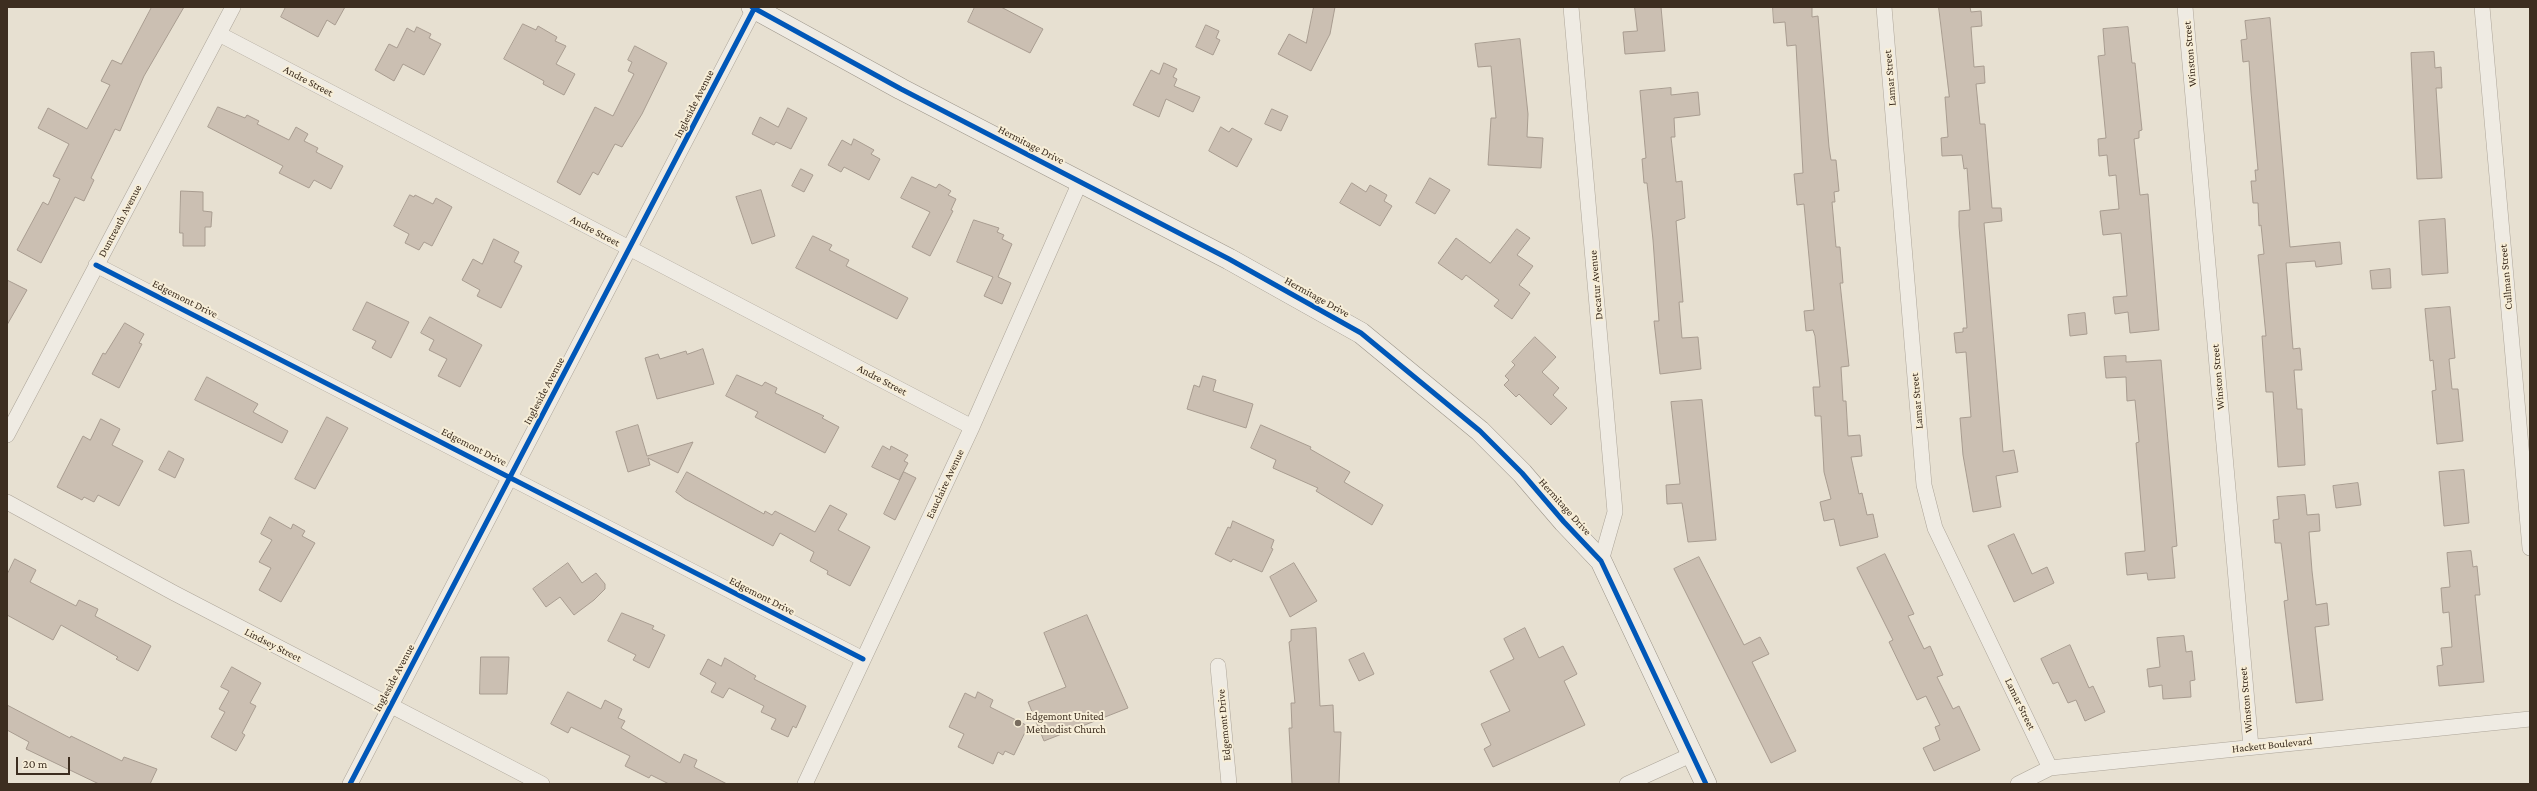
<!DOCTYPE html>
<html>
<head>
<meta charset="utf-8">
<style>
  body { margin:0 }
  #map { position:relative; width:2537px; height:791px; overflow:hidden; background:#e7e0d1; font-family:"Crimson Pro",serif }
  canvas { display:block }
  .frame { position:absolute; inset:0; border:8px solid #3d2e20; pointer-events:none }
  .scale { position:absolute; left:16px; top:757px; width:54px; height:18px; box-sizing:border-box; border:2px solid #3d2e20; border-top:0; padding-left:5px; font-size:12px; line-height:14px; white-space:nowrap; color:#3d2e20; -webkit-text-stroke:3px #f7eed8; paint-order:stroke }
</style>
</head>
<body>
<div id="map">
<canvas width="2537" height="791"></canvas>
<div class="frame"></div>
<div class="scale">20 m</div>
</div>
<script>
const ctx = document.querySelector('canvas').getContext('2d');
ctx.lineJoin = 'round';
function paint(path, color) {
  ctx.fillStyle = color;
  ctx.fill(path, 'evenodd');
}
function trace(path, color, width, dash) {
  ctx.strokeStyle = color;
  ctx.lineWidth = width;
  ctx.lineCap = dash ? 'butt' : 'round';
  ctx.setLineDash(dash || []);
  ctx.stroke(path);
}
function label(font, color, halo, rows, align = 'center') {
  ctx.font = font + ' "Crimson Pro",serif';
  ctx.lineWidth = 4;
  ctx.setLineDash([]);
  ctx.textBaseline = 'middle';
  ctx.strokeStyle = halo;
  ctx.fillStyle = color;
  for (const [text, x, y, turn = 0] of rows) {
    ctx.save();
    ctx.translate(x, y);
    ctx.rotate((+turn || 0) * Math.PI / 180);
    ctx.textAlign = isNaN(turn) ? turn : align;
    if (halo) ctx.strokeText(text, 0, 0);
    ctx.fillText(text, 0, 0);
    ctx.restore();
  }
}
const building = new Path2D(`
  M152 7H184L144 76 120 131 115 129 91 178 94 180 84 201 75 197 41 263 17 250 43 202 48 205 60 179 53 176 69 144 38 128 48 108 87 129 110 85 101 81 112 60 121 64Z
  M286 7H345L335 25 327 20 318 37 281 17Z
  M975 7H1001L1043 29 1030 53 968 22Z
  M1314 7H1335L1330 34 1311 71 1278 54 1289 34 1306 43Z
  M1635 7H1661L1665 51 1625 54 1623 32 1637 31Z
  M1773 7H1812V17L1818 16 1829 147 1831 160H1836L1839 191 1834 192 1835 202H1832L1836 247H1840L1843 283H1840L1849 366 1841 367 1843 401H1846L1848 436 1860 435 1862 456 1851 457 1859 494 1862 493 1867 515 1873 514 1878 537 1840 546 1834 519 1824 521 1820 502 1831 499 1824 472 1821 416H1815L1813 387H1820L1815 336 1813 330 1806 331 1804 311 1814 310 1804 204 1797 205 1794 174 1803 173 1796 45 1787 46 1785 22 1774 23Z
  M1939 7H1970L1971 12 1981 11 1982 26 1971 27 1974 67 1984 66 1985 83 1976 84 1980 124H1985L1992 208H2001L2002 221 1984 223 2003 452 2014 450 2018 472 1996 476 2001 507 1973 512 1963 455 1960 418 1971 417 1966 352 1956 353 1954 333 1963 332V328H1967L1959 226V211L1970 210 1967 168 1964 169 1962 155 1942 156 1941 138 1948 137 1945 97H1949Z
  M2270 18 2290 247 2340 242 2342 264 2316 267 2315 261 2286 263 2293 349 2300 348 2302 370H2294L2297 409H2302V412L2305 465 2278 467 2273 392H2266L2262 336H2266L2258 255 2264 254 2261 225 2259 226 2258 203H2253L2251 181H2256L2255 170H2258L2251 92 2249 61 2243 62 2241 40 2247 39 2245 21Z
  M523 24 536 30 538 26 557 37 555 41 566 46 556 64 575 74 564 95 543 84 544 81 504 59Z
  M1206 25 1219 31 1216 38 1220 40 1213 55 1196 47Z
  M417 27 431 34 429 38 441 44 424 75 403 64 394 81 375 70 389 44 397 48 407 28 414 32Z
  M2128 27 2132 63H2135L2142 130 2139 131V138L2134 139 2140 195 2148 194 2159 330 2130 333 2128 312 2115 314 2113 297 2127 296 2121 233 2103 235 2100 211 2119 209 2116 175 2109 176 2107 155 2099 156 2098 139 2106 138 2098 56 2105 55 2103 29Z
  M1520 39 1528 114 1527 137 1543 138 1541 168 1488 165 1491 118H1496L1491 66 1478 67 1475 44Z
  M635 46 667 63 642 114 622 147 615 144 598 175 593 172 580 195 557 182 595 107 613 116 634 74 628 71 632 62 628 60Z
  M2434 52 2435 68 2441 67 2442 88H2436L2442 178 2417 179 2411 53Z
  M1164 63 1177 69 1173 77 1177 79 1174 86 1200 97 1193 112 1166 99 1159 117 1133 105 1151 70 1159 74Z
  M1671 88V95L1698 92 1700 115 1674 118 1675 137H1671L1676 182 1682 181 1685 218 1676 221 1683 302H1679L1682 338 1698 337 1701 369 1660 374 1654 321H1659L1653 240 1647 183H1644L1642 159 1646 158 1640 91Z
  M218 107 245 118 247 115 259 121 257 124 289 140 296 127 308 134 304 141 318 148 316 152 343 166 331 189 314 180 309 188 279 173 283 166 208 127Z
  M788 108 807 118 791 149 776 142 774 145 752 134 760 117 778 127Z
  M1272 109 1288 116 1281 131 1265 124Z
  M1221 127 1229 132 1232 128 1252 139 1237 167 1209 151Z
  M854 139 874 150 871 154 880 159 869 180 844 167 841 172 828 165 842 140 851 145Z
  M801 169 813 175 804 192 792 186Z
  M912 177 936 188 939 184 951 191 948 195 956 199 951 210 953 211 930 256 912 247 930 212 901 198Z
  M1430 178 1450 190 1435 214 1416 203Z
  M1352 183 1366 192 1370 185 1387 195 1384 201 1392 206 1380 226 1340 203Z
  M761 190 775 236 752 244 736 197Z
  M181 191 203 192V211L212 212 211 227H205V246H183V233H180Z
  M410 195 414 197 415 195 433 204 436 198 452 207 432 246 424 242 419 250 405 243 409 234 394 226Z
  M2445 219 2448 273 2422 275 2419 221Z
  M974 220 999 228 997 232 1004 235 1002 239 1012 244 998 277 1011 283 1002 304 984 296 993 277 957 262Z
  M1517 229 1530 238 1517 255 1533 266 1519 285 1530 293 1512 319 1494 306 1499 300 1466 275 1462 280 1438 263 1456 238 1490 263Z
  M813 236 832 245 829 250 849 260 846 266 908 298 897 319 796 268Z
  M494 239 519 252 514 262 522 266 501 308 477 296 480 290 462 280 473 259 482 264Z
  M2390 269 2391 288 2372 289 2370 271Z
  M7 280 27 290 7 325Z
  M367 302 409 322 391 358 372 348 376 341 353 330Z
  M2450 307 2455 358 2449 359 2452 389H2458L2463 441 2437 444 2432 391 2436 390 2433 360 2430 361 2425 309Z
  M2085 313 2087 334 2070 336 2068 315Z
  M430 317 482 345 460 387 438 376 447 359 429 350 434 340 421 333Z
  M125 323 144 334 139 343 142 344 119 388 92 374 103 353 105 354Z
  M1535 337 1556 357 1542 372 1559 388 1553 395 1567 408 1551 425 1519 394 1516 397 1504 385 1509 380 1505 376 1515 365 1512 362Z
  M703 349 714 384 657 399 645 358 658 354 660 359 686 351 687 354Z
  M2126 356V362L2161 360 2177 546 2172 547 2175 578 2148 580 2147 573 2127 575 2125 553 2145 551 2136 443 2139 442 2135 400 2127 401 2126 377 2106 378 2104 357Z
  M737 375 762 386 765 382 777 388 775 393 824 416 822 418 839 427 825 453 755 417 758 412 726 396Z
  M1203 376 1216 380 1213 391 1253 404 1246 428 1187 409 1194 385 1199 387Z
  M207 377 258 404 253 412 288 431 282 443 195 400Z
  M1702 400 1716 540 1688 542 1682 503 1667 504 1666 485 1680 484 1671 402Z
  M327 417 348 428 315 489 295 479Z
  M101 419 120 429 112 445 143 461 119 506 98 495 94 502 84 497 82 500 57 487 83 436 90 440Z
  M638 425 647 456 693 442 678 473 648 458 650 465 628 472 616 432Z
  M1261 425 1311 447 1310 449 1350 472 1344 482 1383 505 1372 525 1316 491 1318 488 1273 468 1276 460 1251 448Z
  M883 446 890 450 891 446 908 455 904 461 908 463 899 480 872 467Z
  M169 451 184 459 175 478 159 470Z
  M2464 470 2469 523 2444 526 2439 472Z
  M687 472 764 514 765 511 772 515 775 511 815 532 830 505 847 514 838 530 870 547 850 586 827 574 828 571 810 561 814 552 780 533 773 546 685 499 676 492Z
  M904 472 916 478 895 520 884 514Z
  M2358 483 2361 505 2336 508 2333 486Z
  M2305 495 2307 515 2319 514 2320 531 2309 532 2312 571 2316 605 2327 603 2329 625 2315 627 2323 700 2296 703 2284 601 2288 600 2281 543H2275L2273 520 2279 519 2277 497Z
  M270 517 291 529 293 524 305 531 302 536 315 543 281 602 259 590 271 568 259 562 272 540 261 534Z
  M1233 521 1274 540 1271 548 1273 549 1262 572 1233 559 1231 562 1215 554 1228 527 1230 528Z
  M2014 534 2032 574 2047 567 2054 583 2014 602 1988 546Z
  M2471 551 2473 567 2477 566 2480 595H2475L2484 682 2439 686 2437 666 2443 665 2441 648 2452 647 2449 612 2443 613 2441 588 2450 587 2447 553Z
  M1885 554 1914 614 1908 616 1924 649 1930 646 1943 675 1937 677 1953 709 1959 706 1980 750 1934 771 1923 748 1940 740 1935 727 1940 725 1926 696 1917 700 1889 642 1893 640 1857 568Z
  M1699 557 1744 645 1760 637 1769 654 1752 662 1796 751 1771 763 1674 569Z
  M15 559 36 570 30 582 76 606 79 600 98 609 95 616 151 646 138 671 116 659 118 657 61 625 53 640 7 615V575Z
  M568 563 582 583 596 573 605 584V589L594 600 574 615 560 597 546 607 533 589Z
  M1294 563 1317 601 1290 617 1270 577Z
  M622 613 654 626 652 629 665 635 649 668 633 660 636 655 608 641Z
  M1087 615 1128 708 1044 741 1028 702 1066 687 1044 633Z
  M1316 628 1320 706 1333 705 1334 732H1341L1339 784H1292L1289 728H1292L1291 703H1295L1289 642 1291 641V630Z
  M1525 628 1539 658 1563 646 1577 674 1564 681 1585 725 1493 767 1484 749 1491 745 1481 724 1510 711 1490 671 1514 659 1504 639Z
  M2184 636 2186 652 2192 651 2195 680 2190 681 2191 697 2163 699 2162 685 2149 687 2147 669 2160 667 2157 638Z
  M2070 645 2089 688 2093 686 2105 712 2085 721 2076 700 2068 703 2058 682 2053 684 2041 659Z
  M1364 653 1374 674 1359 681 1349 660Z
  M481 657H509L507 694H480Z
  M725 658 756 676 754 679 806 706 796 728 793 726 788 737 771 729 776 719 761 712 764 706 729 688 723 698 711 692 716 683 700 674 708 659 721 666Z
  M232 667 261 683 250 703 256 706 242 733 245 735 236 751 211 737 225 712 219 709 229 691 221 687Z
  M568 692 601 709 605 700 622 709 618 718 625 721 621 728 680 763 684 754 697 760 694 767 727 784H669L651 775 649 778 625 766 630 756 571 727 568 733 551 724Z
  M978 692 993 700 990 707 1028 726 1014 755 1005 751 1003 755 998 752 993 764 958 747 964 734 949 727 965 693 975 698Z
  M7 705 70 738 71 736 122 761 124 757 157 769 150 784H99L26 749 29 742 7 730Z`);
const street = new Path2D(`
  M1571 7 1615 512 1601 561
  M1884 7 1924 485 1935 528 2050 768
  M2185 7 2251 747
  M2482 7 2530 548
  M219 34 972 427
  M96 265 863 659
  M7 435 233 7
  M7 502 174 593 542 784
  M1218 666 1229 784
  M350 784 755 7
  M805 784 972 427 1080 182
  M1627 784 1693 754
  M2018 784 2050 768 2530 719`);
const secondary = new Path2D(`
  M752 7 901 89 1229 259 1361 333 1480 431 1522 473 1564 522 1601 561 1706 784`);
const cycleway = new Path2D(`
  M752 7 901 89 1229 259 1361 333 1480 431 1522 473 1564 522 1601 561 1706 784
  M96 265 863 659
  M350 784 755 7`);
const markers = [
  [1018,723,4,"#786c5e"]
];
const streetNames = [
  ["Winston Street",2190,54,-95],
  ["Lamar Street",1890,78,-95],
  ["Andre Street",308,81,28],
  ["Ingleside Avenue",694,104,-63],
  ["Hermitage Drive",1031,145,27],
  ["Duntreath Avenue",120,221,-62],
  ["Andre Street",595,231,28],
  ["Cullman Street",2506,277,-95],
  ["Decatur Avenue",1596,285,-95],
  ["Hermitage Drive",1317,297,29],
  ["Edgemont Drive",185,299,27],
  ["Winston Street",2218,377,-95],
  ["Andre Street",882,380,28],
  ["Ingleside Avenue",544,391,-62],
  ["Lamar Street",1917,401,-95],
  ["Edgemont Drive",474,447,27],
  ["Eauclaire Avenue",945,484,-65],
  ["Hermitage Drive",1565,507,48],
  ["Edgemont Drive",762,596,27],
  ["Lindsey Street",273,645,27],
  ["Ingleside Avenue",394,678,-62],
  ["Winston Street",2246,700,-95],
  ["Lamar Street",2020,704,64],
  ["Edgemont Drive",1224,725,-95],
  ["Hackett Boulevard",2272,745,-6]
];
const poiNames = [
  ["Edgemont United",1026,717],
  ["Methodist Church",1026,730]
];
paint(building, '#cbbfb2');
trace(building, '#a89c90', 1);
trace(street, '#ada599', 16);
trace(secondary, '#9c958a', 22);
trace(street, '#efebe3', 15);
trace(secondary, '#efebe3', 21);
trace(cycleway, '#0057b8', 5);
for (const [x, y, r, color] of markers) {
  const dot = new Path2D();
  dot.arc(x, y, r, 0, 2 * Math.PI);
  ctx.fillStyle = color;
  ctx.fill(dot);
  trace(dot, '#f7eed8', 1.5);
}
label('11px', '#3d2e20', '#f7eed8', streetNames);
label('11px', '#3d2e20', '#f7eed8', poiNames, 'left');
</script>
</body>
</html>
